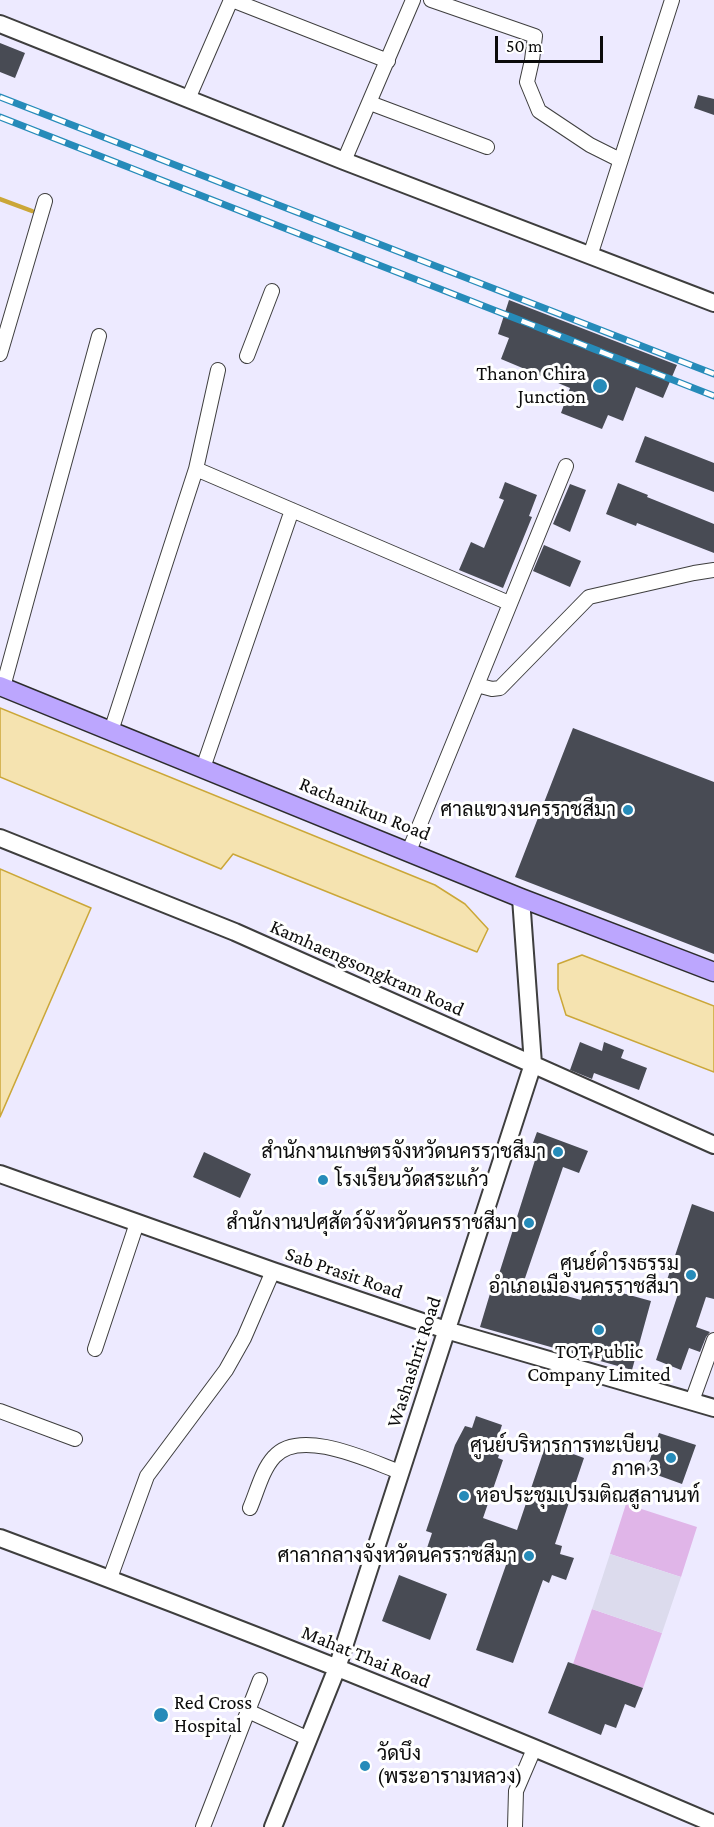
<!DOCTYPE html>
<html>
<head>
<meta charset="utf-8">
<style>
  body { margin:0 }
  #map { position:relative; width:714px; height:1827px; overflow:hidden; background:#edeaff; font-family:"Crimson Pro",serif }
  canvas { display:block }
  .scale { position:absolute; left:495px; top:36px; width:108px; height:27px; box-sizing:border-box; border:3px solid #0b0b0b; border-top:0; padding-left:8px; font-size:18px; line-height:21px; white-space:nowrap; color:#0b0b0b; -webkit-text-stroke:4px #fff; paint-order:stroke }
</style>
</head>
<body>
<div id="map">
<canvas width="714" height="1827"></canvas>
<div class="scale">50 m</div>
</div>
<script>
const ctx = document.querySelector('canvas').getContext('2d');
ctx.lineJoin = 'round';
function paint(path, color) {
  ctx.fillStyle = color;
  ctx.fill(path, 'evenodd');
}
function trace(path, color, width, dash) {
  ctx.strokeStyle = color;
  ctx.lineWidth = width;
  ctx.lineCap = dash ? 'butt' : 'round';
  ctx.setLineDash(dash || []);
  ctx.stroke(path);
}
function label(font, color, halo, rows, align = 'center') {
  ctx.font = font + ' "Crimson Pro",Sarabun,serif';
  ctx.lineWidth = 6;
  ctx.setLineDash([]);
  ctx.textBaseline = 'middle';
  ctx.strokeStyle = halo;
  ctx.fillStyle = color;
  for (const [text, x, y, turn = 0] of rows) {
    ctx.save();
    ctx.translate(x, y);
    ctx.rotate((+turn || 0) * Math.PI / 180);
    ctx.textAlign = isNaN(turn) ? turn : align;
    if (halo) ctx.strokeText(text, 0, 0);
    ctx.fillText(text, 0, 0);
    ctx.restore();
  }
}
const green = new Path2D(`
  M626 1504 697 1527 681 1577 610 1554Z
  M592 1609 662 1633 643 1688 573 1664Z`);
const plaza = new Path2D(`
  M610 1554 681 1577 662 1633 592 1609Z`);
const water = new Path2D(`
  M0 708 435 885 465 904 488 929 477 952 233 854 221 869 0 777Z
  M0 869 91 908 0 1117Z
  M582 955 714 1006V1072L566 1015 558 989V964Z`);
const stream = new Path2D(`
  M0 199 32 211`);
const building = new Path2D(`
  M0 43 25 53 15 78 0 72Z
  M698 95 714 99V115L694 108Z
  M509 300 677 365 663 398 636 387 623 421 608 415 602 429 561 413 570 388 501 359 509 338 498 334Z
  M645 436 714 463V492L635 462Z
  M505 482 537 495 529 516 532 517 503 588 459 570 471 542 484 548 504 500 499 498Z
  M618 483 648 495 647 497 714 524V553L637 523 636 526 606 514Z
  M570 484 586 490 570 532 553 524Z
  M544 545 581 561 570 587 533 571Z
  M573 728 714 782V954L515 877Z
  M580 1042 602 1051 604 1042 624 1050 621 1058 647 1068 639 1090 594 1073 592 1079 570 1070Z
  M537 1132 588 1151 579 1173 563 1167 523 1284 581 1300 586 1283 651 1301 632 1370 480 1327 495 1277H498L536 1157 529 1154Z
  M204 1152 251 1174 240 1198 193 1177Z
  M692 1204 714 1212V1299L706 1297 696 1327 710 1332 706 1337 700 1352 689 1348 681 1370 656 1360 680 1288 666 1283Z
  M476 1416 502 1425 498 1437 504 1439 498 1458 503 1460 483 1518 517 1530 546 1444 584 1458 555 1544 562 1546 560 1554 574 1558 566 1580 552 1575 549 1583 543 1580 513 1663 476 1650 506 1565 489 1560 491 1554 468 1546 464 1560 427 1548 432 1533 426 1531 455 1445 465 1426 472 1428Z
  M659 1433 696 1445 682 1484 646 1471Z
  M399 1575 447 1594 430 1640 382 1621Z
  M568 1662 643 1688 635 1708 625 1704 616 1728 605 1724 601 1735 548 1713Z`);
const minor = new Path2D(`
  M232 0 388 61
  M431 0 535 36 532 60 527 82 539 111 590 145 620 160
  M188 99 231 0
  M370 103 487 147
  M344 161 413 0
  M590 256 672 0
  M0 354 45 201
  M247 356 272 291
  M196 469 509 603
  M477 685 566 466
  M3 687 99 336
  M111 731 196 469 218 370
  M203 768 292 510
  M409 851 477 685 492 689 500 688 589 597 694 573 714 570
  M95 1349 137 1223
  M692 1401 714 1340
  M0 1411 75 1439
  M250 1508C257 1492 262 1470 274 1457 300 1427 370 1461 400 1472
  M110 1578 147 1476 226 1370 244 1338 273 1271
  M248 1711 309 1739
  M203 1827 260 1680
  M515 1827 516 1791 534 1749`);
const tertiary = new Path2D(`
  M0 24 344 161 714 303
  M0 838 235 932 714 1145
  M0 1174 273 1271 446 1330 714 1408
  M0 1538C240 1627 479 1723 714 1824
  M273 1827 337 1668 533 1064 521 898`);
const secondary = new Path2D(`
  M0 686 521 898 714 972`);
const rail = new Path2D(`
  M0 97 714 374
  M0 117 714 396`);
const markers = [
  [600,386,8,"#268bb9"],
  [628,810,6,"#268bb9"],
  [558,1152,6,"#268bb9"],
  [323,1180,6,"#268bb9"],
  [529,1223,6,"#268bb9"],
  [691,1275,6,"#268bb9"],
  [599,1330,6,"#268bb9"],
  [671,1458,6,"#268bb9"],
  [464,1496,6,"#268bb9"],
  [529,1556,6,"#268bb9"],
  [161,1715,8,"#268bb9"],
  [365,1766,6,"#268bb9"]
];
const poiNames = [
  ["Thanon Chira",586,374],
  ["Junction",586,397],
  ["ศาลแขวงนครราชสีมา",616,810],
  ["สำนักงานเกษตรจังหวัดนครราชสีมา",546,1152],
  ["โรงเรียนวัดสระแก้ว",335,1180,"left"],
  ["สำนักงานปศุสัตว์จังหวัดนครราชสีมา",517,1223],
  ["ศูนย์ดำรงธรรม",679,1264],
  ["อำเภอเมืองนครราชสีมา",679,1287],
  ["TOT Public",599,1352,"center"],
  ["Company Limited",599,1375,"center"],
  ["ศูนย์บริหารการทะเบียน",659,1446],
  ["ภาค 3",659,1469],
  ["หอประชุมเปรมติณสูลานนท์",476,1496,"left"],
  ["ศาลากลางจังหวัดนครราชสีมา",517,1556],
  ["Red Cross",174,1703,"left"],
  ["Hospital",174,1726,"left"],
  ["วัดบึง",377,1754,"left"],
  ["(พระอารามหลวง)",377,1777,"left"]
];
const streetNames = [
  ["Rachanikun Road",365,809,22],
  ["Kamhaengsongkram Road",367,968,24],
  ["Sab Prasit Road",344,1273,19],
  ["Washashrit Road",414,1362,-72],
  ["Mahat Thai Road",366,1657,22]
];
paint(green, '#e0b5e8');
paint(plaza, '#dcdbed');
paint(water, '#f5e3b0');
trace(water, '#cba738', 1.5);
trace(stream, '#cba738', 4.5);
paint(building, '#484b54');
trace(minor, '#3e3e3e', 16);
trace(tertiary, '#3e3e3e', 20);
trace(secondary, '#2d2d2d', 21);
trace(minor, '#fff', 14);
trace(tertiary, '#fff', 16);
trace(secondary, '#bca6fe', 18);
trace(rail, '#268bb9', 7);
trace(rail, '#fff', 4.5, [14]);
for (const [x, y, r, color] of markers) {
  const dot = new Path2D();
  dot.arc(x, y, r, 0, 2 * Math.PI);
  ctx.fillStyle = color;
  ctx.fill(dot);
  trace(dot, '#fff', 2);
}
label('20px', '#0b0b0b', '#fff', poiNames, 'right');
label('20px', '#0b0b0b', '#fff', streetNames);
</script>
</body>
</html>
